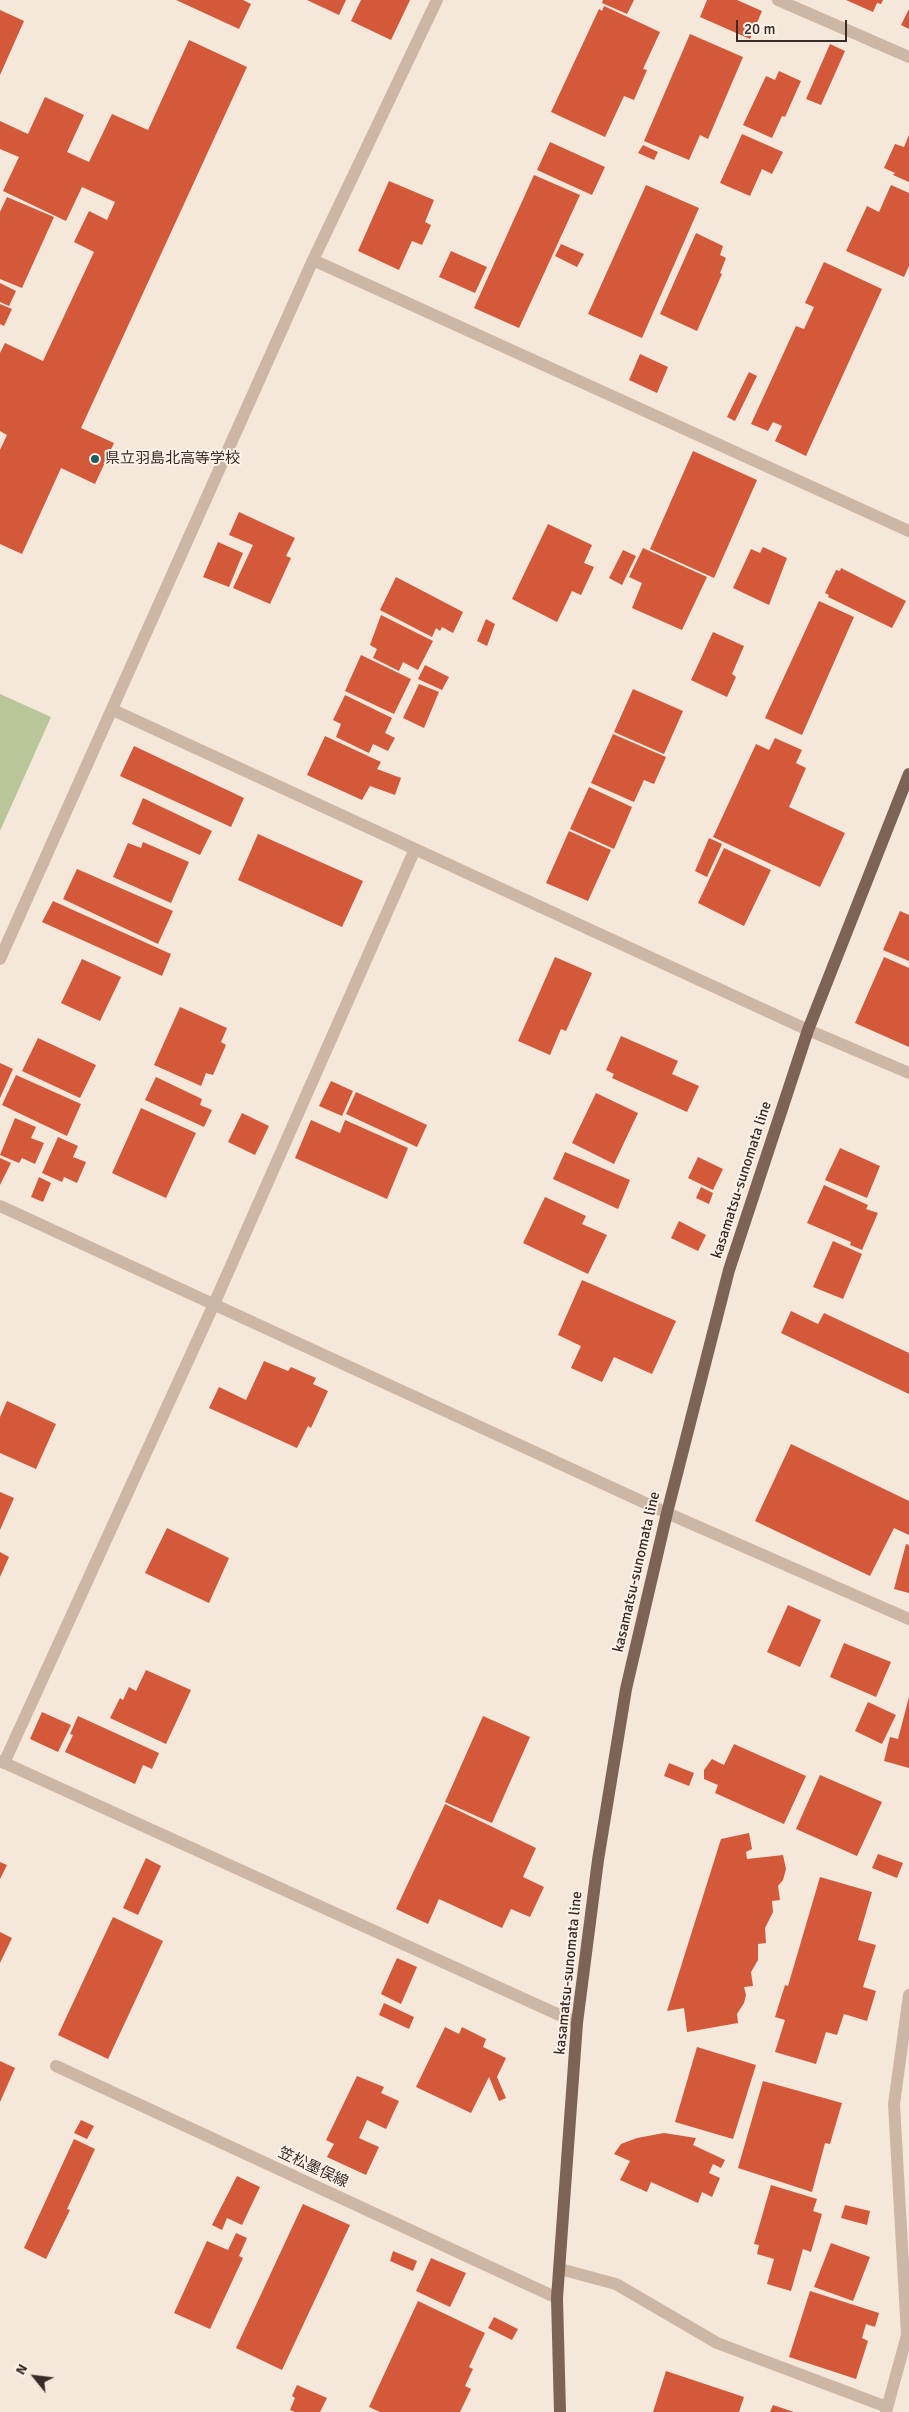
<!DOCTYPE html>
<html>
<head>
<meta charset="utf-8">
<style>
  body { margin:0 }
  #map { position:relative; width:909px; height:2412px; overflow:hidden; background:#f5e8db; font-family:Signika,sans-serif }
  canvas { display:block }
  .north { position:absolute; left:10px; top:2352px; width:50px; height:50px; -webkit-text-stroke:4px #fcf2e8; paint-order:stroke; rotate:299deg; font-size:14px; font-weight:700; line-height:20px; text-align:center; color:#392c27 }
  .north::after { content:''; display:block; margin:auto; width:18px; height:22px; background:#392c27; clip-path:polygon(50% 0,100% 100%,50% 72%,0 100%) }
  .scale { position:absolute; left:736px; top:20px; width:111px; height:22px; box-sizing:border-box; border:2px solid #392c27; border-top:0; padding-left:6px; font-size:15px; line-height:18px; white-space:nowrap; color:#392c27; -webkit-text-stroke:4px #fcf2e8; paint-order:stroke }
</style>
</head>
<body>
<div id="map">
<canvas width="909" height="2412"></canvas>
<div class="north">N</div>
<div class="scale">20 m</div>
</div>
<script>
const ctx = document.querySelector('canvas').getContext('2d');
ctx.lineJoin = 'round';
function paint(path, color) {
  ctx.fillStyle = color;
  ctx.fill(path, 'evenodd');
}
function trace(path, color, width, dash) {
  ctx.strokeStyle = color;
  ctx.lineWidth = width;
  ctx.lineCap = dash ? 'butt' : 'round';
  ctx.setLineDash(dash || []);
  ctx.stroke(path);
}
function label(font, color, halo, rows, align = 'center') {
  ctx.font = font + ' Signika,"Noto Sans JP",sans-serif';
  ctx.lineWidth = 4;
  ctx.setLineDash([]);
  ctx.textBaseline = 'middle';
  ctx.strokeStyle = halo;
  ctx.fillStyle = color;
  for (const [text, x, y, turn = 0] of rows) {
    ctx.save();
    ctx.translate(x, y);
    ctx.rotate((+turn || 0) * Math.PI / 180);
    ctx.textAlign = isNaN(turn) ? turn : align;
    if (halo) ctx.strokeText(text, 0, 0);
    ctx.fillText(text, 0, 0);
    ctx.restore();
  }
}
const green = new Path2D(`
  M0 694 51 717 0 831Z`);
const building = new Path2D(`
  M176 0H243L251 4 239 29Z
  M307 0H346L339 15Z
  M361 0H410L391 40 351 21Z
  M603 0H634L627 14 602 3Z
  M707 0H737L762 11 750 39 700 17Z
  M846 0H883L881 4 877 3 873 12Z
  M604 6 660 32 643 69 647 70 634 100 624 96 605 137 551 112 599 9 602 11Z
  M909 9V29L901 25Z
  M0 10 24 21 0 75Z
  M690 34 743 57 708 139 700 135 689 160 644 141Z
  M189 40 247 67 81 428 114 443 95 484 61 468 22 554 0 544V450L7 435 0 431V353L5 343 43 361 94 252 74 242 89 211 107 220 115 202 82 187 66 221 3 191 19 157 0 149V121L28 134 45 97 84 115 67 152 89 162 112 114 148 130Z
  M830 44 845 51 821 105 806 99Z
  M779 71 801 81 785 117 782 116 772 138 743 125 766 76 775 80Z
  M742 134 783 152 772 174 762 169 750 196 720 183Z
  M909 135V182L893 175 895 173 884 168 895 144 904 147Z
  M550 142 605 167 592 195 537 170Z
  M643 145 658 152 654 160 638 153Z
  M534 175 580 195 519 328 474 308Z
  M389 181 434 200 425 222 431 225 422 245 412 241 399 270 358 251Z
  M646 185 699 208 642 338 588 314Z
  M891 185 909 193V266L904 277 846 251 867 206 879 212Z
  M7 197 54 217 22 288 0 279V212Z
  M696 233 723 246 720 255 726 258 720 273 722 274 697 331 660 314Z
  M561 244 584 254 577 267 555 256Z
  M451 251 487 267 475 293 439 277Z
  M824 262 882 289 806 456 775 441 782 426 773 422 768 431 751 424 796 326 804 329 814 307 805 303Z
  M0 283 16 291 9 306 0 302Z
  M0 304 12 309 4 326 0 324Z
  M640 354 668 367 657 393 629 380Z
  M749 372 757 376 735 421 727 417Z
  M693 451 757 480 714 578 650 549Z
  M239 512 295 538 286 556 291 558 270 604 233 588 253 545 229 535Z
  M548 524 592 545 584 563 594 567 581 595 572 591 557 622 512 599Z
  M218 542 243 553 229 587 203 577Z
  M763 547 787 558 769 605 733 588 751 549 760 553Z
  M643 548 707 577 682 630 632 608 642 583 629 577Z
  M623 550 636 556 622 585 609 578Z
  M841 568 906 601 892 628 828 597 829 595 825 593 836 570 840 571Z
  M396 577 463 612 453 633 442 627 440 631 436 628 432 637 380 610Z
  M819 601 854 617 802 735 765 718Z
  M381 615 433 641 418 670 403 662 399 671 373 658 377 649 370 645Z
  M486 619 495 624 487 646 477 641Z
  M713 632 744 646 732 674 736 677 727 697 691 680Z
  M361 655 411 679 394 714 345 691Z
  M425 665 449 677 442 690 418 679Z
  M419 684 439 692 424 728 403 718Z
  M633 689 683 711 664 754 614 732Z
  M345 695 392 718 385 733 395 738 388 751 373 744 369 753 336 737 341 724 333 720Z
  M613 734 666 757 654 784 644 780 634 802 591 783Z
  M325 736 381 762 377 769 401 778 395 795 370 786 362 800 307 775Z
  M775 738 802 750 796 763 806 768 789 807 845 833 820 887 713 837 756 744 769 750Z
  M134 746 244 798 231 827 120 776Z
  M589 787 632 807 614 849 570 829Z
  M143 798 212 831 200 855 132 824Z
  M569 831 611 850 588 901 546 883Z
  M258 834 363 881 342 927 238 880Z
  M709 838 722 844 707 877 695 871Z
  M143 842 189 862 171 903 113 877 128 843 141 848Z
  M724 848 771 870 744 926 698 903Z
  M77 869 173 911 158 944 63 899Z
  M53 901 171 954 162 976 42 922Z
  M900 911 909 915V961L883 950Z
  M555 957 592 973 566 1031 561 1029 550 1055 518 1041Z
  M884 957 909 968V1047L855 1023Z
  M82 959 121 977 100 1021 61 1003Z
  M180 1007 227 1028 221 1042 226 1045 213 1075 206 1073 201 1086 154 1065Z
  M621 1036 678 1061 672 1074 699 1086 687 1112 612 1078 614 1074 606 1070Z
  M38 1038 96 1065 80 1098 22 1071Z
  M0 1063 13 1069 0 1098Z
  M16 1075 81 1104 67 1136 2 1105Z
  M156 1077 202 1099 200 1105 212 1110 204 1127 145 1100Z
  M331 1081 353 1091 342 1116 319 1106Z
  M356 1092 427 1125 417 1147 346 1114Z
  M596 1093 638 1113 614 1164 572 1143Z
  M141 1108 196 1133 166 1198 112 1173Z
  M242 1113 269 1126 255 1155 228 1142Z
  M15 1118 36 1127 31 1138 44 1143 35 1164 22 1158 19 1163 0 1155Z
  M311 1120 340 1133 345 1120 408 1148 387 1199 295 1158Z
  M58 1137 78 1146 73 1157 86 1162 77 1183 64 1177 62 1182 42 1173Z
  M840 1148 880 1166 867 1198 825 1180Z
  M565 1152 630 1180 618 1209 553 1179Z
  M698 1157 723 1169 713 1190 688 1178Z
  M0 1158 11 1163 0 1185Z
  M39 1177 51 1183 43 1202 31 1197Z
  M824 1185 868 1205 866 1209 878 1213 862 1250 850 1245 851 1242 807 1223Z
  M701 1187 713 1193 709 1204 696 1198Z
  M545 1197 586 1216 582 1224 607 1235 588 1274 523 1243Z
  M679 1221 706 1235 698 1251 671 1238Z
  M833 1241 862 1254 843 1299 813 1287Z
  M582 1280 676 1321 652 1374 614 1357 602 1382 571 1368 581 1346 558 1335Z
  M791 1311 818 1324 824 1313 909 1353V1394L781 1333Z
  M264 1361 288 1371 291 1367 316 1378 313 1384 328 1391 311 1428 308 1426 297 1448 209 1408 219 1387 246 1400Z
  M7 1401 56 1424 36 1469 0 1453V1417Z
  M791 1444 909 1501V1535L894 1528 870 1576 755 1521Z
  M0 1492 14 1498 0 1530Z
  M167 1528 229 1558 209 1603 145 1573Z
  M906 1544 909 1545V1593L894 1589Z
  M0 1552 9 1557 0 1577Z
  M788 1605 821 1620 800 1667 767 1652Z
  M844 1643 891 1662 876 1697 830 1677Z
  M146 1670 191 1690 166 1744 110 1718 120 1698 123 1700 129 1687 136 1691Z
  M909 1697V1768L884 1761 890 1737 898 1739Z
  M868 1702 896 1715 882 1744 855 1731Z
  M42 1712 71 1725 58 1752 30 1739Z
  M78 1716 159 1753 152 1769 143 1765 135 1784 65 1752 73 1735 70 1734Z
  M483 1716 530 1737 492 1823 445 1802Z
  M734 1744 806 1776 784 1824 715 1793 718 1785 704 1779V1770L709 1763 712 1759 724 1765Z
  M669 1763 694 1773 689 1786 664 1776Z
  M820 1775 882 1802 857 1856 796 1829Z
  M445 1804 536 1848 523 1877 544 1887 530 1917 511 1909 502 1928 439 1899 428 1924 396 1909Z
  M749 1833 752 1849 746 1852 747 1859 783 1855 786 1869 783 1880 778 1886 780 1900 772 1901 773 1912 765 1928 766 1943 758 1944V1960L751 1972 753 1986 744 1987 746 1995 744 2003 737 2014 738 2023 687 2032 684 2008 667 2011 721 1839Z
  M878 1854 903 1863 897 1878 872 1868Z
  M146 1858 161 1866 138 1915 123 1908Z
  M0 1862 7 1865 0 1879Z
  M820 1877 872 1892 858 1940 876 1945 863 1987 876 1991 867 2021 844 2014 837 2035 826 2032 816 2064 775 2052 785 2020 775 2017 785 1985 788 1986Z
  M113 1917 163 1941 108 2059 58 2035Z
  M0 1932 12 1938 0 1963Z
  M397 1958 417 1967 401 2004 381 1994Z
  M384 2003 414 2017 409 2029 379 2015Z
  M445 2027 459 2034 462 2027 486 2039 483 2047 506 2058 497 2077 506 2098 499 2101 489 2077 471 2113 416 2087Z
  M697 2047 756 2065 733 2139 675 2122Z
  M0 2061 15 2068 0 2102Z
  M357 2076 384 2087 381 2093 399 2101 386 2129 367 2120 359 2138 379 2147 366 2175 327 2157 334 2144 326 2140Z
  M763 2081 842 2103 830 2144 825 2143 812 2192 738 2168Z
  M81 2120 94 2126 87 2139 74 2133Z
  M664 2133 696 2138 693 2145 725 2160 721 2168 713 2164 709 2173 720 2178 712 2197 702 2192 698 2203 651 2182 647 2192 620 2180 630 2161 614 2154 621 2144 637 2138Z
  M74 2139 95 2149 67 2209 70 2210 46 2259 24 2248Z
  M237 2176 260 2187 242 2225 227 2218 222 2230 212 2225Z
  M771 2185 817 2199 813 2211 822 2214 811 2252 803 2249 791 2291 767 2284 774 2259 757 2254 759 2245 754 2244Z
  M303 2204 350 2225 282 2370 236 2348Z
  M845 2205 870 2211 867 2225 841 2218Z
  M236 2233 247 2238 239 2256 243 2258 210 2329 174 2313 207 2241 228 2250Z
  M831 2243 870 2257 853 2301 814 2287Z
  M393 2251 417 2261 413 2271 390 2261Z
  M431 2258 466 2273 450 2307 416 2291Z
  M810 2291 879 2313 875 2327 866 2324 862 2338 868 2341 856 2379 789 2357Z
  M418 2301 485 2333 469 2367 473 2369 465 2386 471 2389 460 2412H380L369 2407Z
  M494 2317 518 2329 512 2340 488 2328Z
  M666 2371 744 2397 739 2412H653Z
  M297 2385 327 2398 320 2412H295L290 2410 295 2398 292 2396Z
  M773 2405 794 2412H770Z`);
const minor = new Path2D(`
  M778 0 909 57
  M313 260 909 531
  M113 710 808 1030 909 1073
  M0 959 313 260 437 0
  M0 1206 667 1513 909 1619
  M0 1761 577 2023
  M4 1763 214 1304 415 849
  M56 2066 557 2298
  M560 2269 616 2284 717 2343 887 2407
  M886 2412 907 2335 894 2104 909 1995`);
const major = new Path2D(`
  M560 2412 557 2298 577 2023 598 1860 626 1689 667 1513 729 1270 808 1030 909 774`);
const markers = [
  [95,459,5,"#185e60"]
];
const poiNames = [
  ["県立羽島北高等学校",105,459]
];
const streetNames = [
  ["kasamatsu-sunomata line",742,1180,-72],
  ["kasamatsu-sunomata line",637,1572,-77],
  ["kasamatsu-sunomata line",569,1973,-84],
  ["笠松墨俣線",313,2168,25]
];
paint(green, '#b8c699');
paint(building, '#d3593a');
trace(minor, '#ceb6a5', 12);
trace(major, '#7d6256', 12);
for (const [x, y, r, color] of markers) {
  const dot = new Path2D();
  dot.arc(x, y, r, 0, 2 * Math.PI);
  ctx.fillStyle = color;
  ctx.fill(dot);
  trace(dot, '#fcf2e8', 2);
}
label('15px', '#392c27', '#fcf2e8', poiNames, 'left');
label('15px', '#392c27', '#fcf2e8', streetNames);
</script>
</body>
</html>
